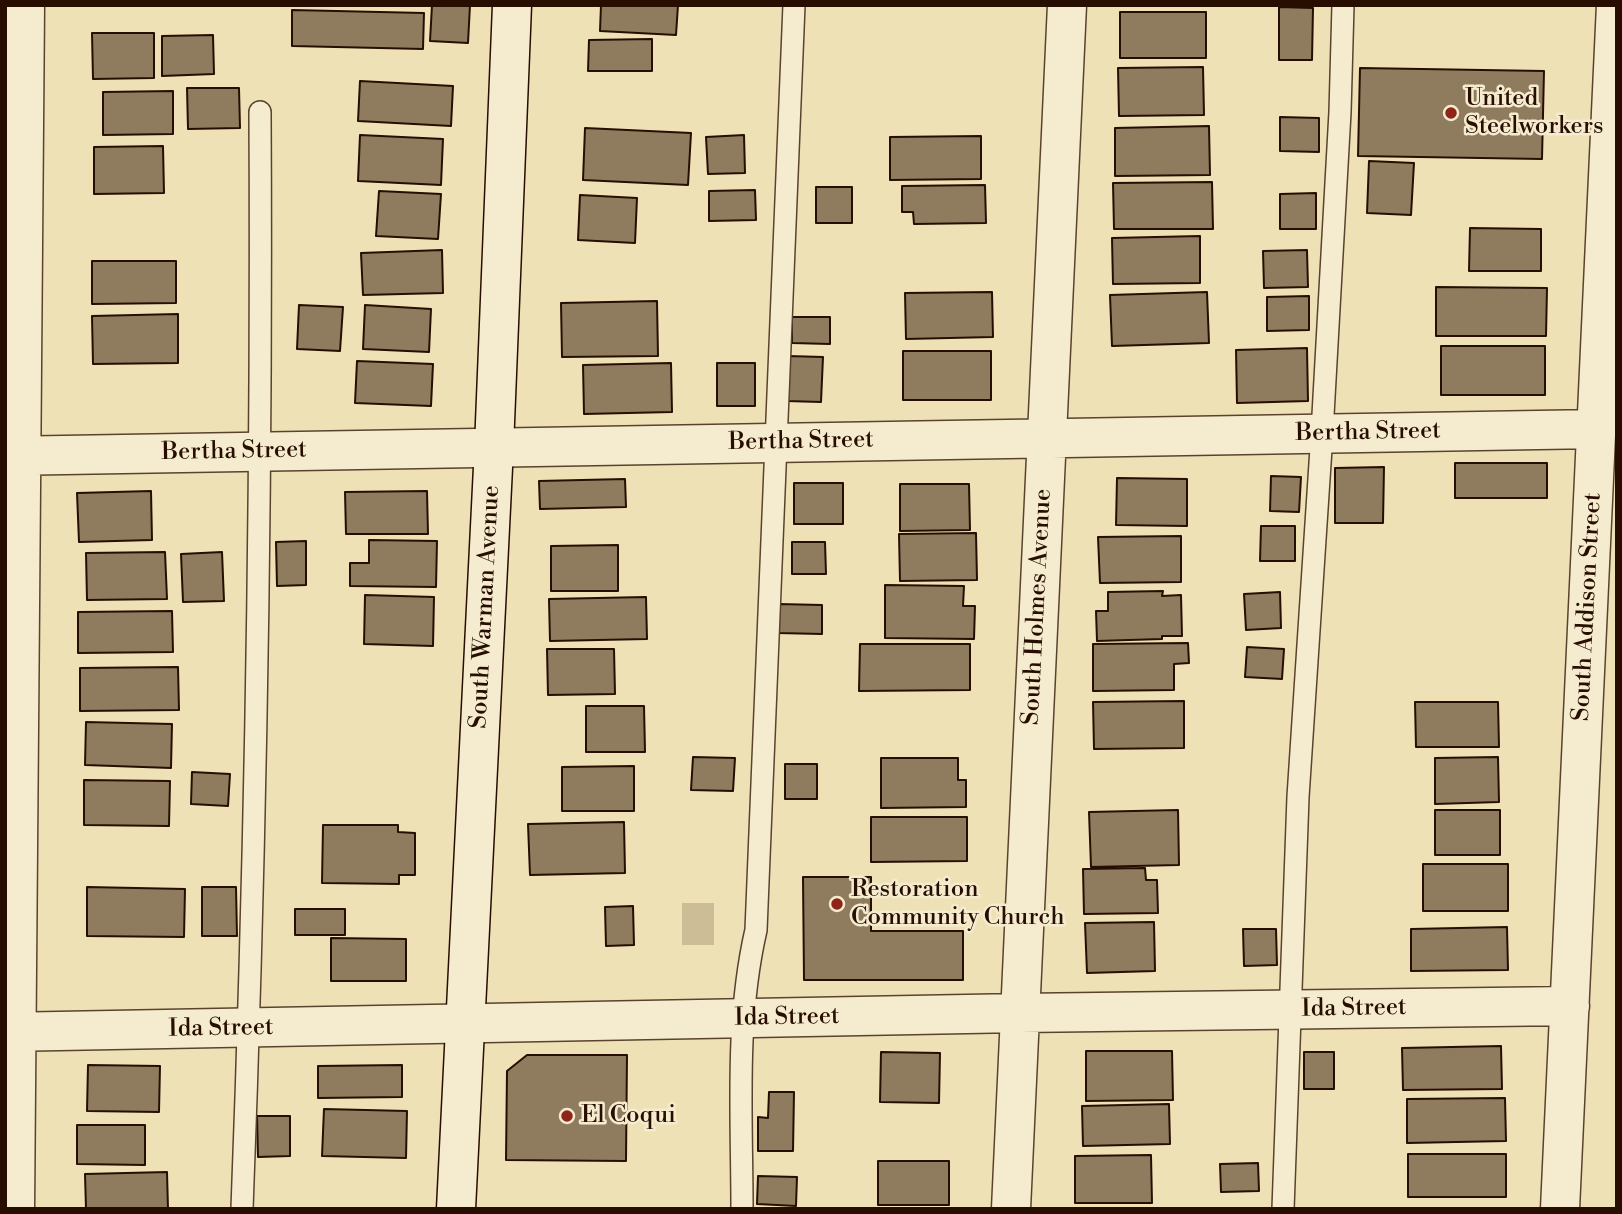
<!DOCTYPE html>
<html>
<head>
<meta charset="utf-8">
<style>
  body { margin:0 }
  #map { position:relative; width:1622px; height:1214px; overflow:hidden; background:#efe1b6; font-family:"Libre Bodoni",serif }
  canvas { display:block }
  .frame { position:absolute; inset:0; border:7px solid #270e00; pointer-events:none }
</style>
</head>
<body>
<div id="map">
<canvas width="1622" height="1214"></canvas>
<div class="frame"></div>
</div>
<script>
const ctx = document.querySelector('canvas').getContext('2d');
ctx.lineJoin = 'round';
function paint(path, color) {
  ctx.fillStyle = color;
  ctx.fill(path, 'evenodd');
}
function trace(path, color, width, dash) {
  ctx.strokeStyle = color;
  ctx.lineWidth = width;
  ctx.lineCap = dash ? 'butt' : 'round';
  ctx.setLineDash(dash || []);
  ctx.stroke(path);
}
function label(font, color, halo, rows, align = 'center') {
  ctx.font = font + ' "Libre Bodoni",serif';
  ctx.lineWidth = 5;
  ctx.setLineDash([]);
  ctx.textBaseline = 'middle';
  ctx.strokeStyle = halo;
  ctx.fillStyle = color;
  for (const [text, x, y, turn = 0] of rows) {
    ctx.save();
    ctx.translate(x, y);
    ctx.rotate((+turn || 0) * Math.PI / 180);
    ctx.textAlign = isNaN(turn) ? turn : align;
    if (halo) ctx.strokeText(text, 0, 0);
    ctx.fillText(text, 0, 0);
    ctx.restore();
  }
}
const green = new Path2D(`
  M682 903H714V945H682Z`);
const building = new Path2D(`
  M432 5H470L468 43 430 41Z
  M601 5H678L676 35 600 31Z
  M1279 7 1313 8 1312 60H1279Z
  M292 10 424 13 423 49 292 46Z
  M1120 12H1206V58H1120Z
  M92 33H154V78L93 79Z
  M213 35 214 74 162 76V36Z
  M652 39V71H588L589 40Z
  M1203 67 1204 115 1119 116 1118 68Z
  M1360 68 1544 71 1542 159 1358 156Z
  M360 81 453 86 451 126 358 121Z
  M187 88H239L240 128 188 129Z
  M173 91V134L103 135V92Z
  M1280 117 1319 118V152L1280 151Z
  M1209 126 1210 175 1115 176V128Z
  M585 128 691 133 688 185 583 180Z
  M360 135 443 139 441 185 358 181Z
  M744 135 745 173 708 174 706 137Z
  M981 136V179L890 180V137Z
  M163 146 164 193 94 194V147Z
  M1369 161 1414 163 1411 215 1367 213Z
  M1212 182 1213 229H1114L1113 183Z
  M985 185 986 223 914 224 913 212H902V186Z
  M816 187H852V223H816Z
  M755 190 756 220 709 221V191Z
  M379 191 441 194 438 239 376 236Z
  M1316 193V229H1280V194Z
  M580 195 637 198 635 243 578 240Z
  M1470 228 1541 229V271H1469Z
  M1200 236V283L1113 284 1112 238Z
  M442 250 443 293 363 295 361 253Z
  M1307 250 1308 287 1264 288 1263 251Z
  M92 261H176V303L92 304Z
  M1436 287 1547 288 1546 336H1436Z
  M992 292 993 337 906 339 905 293Z
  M1207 292 1209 343 1112 346 1110 295Z
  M1309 296V330L1267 331V297Z
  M657 301 658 356 562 357 561 303Z
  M299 305 343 307 340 351 297 349Z
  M365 305 431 309 429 352 363 349Z
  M178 314V363L93 364 92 316Z
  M792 317H830V344L792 343Z
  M1441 346H1545V395H1441Z
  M1307 348 1308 401 1237 403 1236 350Z
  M903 351H991V400H903Z
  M788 356 823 357 821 402 786 401Z
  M357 361 433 364 431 406 355 403Z
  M671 363 672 412 584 414 583 365Z
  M717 363H755V406H717Z
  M1455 463H1547V498H1455Z
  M1384 467 1383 523H1335V468Z
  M1271 476 1301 477 1299 512 1270 511Z
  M1117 478 1187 479V526L1116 525Z
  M625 479 626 507 540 509 539 481Z
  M794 483H843V524H794Z
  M900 484H969L970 530 900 531Z
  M151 491 152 540 79 542 77 493Z
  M427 491 428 534H346L345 492Z
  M1261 526H1295V561H1260Z
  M976 533 977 580 900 581 899 534Z
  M1181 536V582L1100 583 1098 537Z
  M369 540 437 541 436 587 350 586V563H369Z
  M306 541V585L277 586 276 542Z
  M792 542H825L826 574H792Z
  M618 545V591H551V546Z
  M165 552 167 599 87 600 86 553Z
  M222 552 224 601 183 602 181 554Z
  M885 585 964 586 963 606H975L974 639 885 638Z
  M1163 591 1162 596 1181 595 1182 636H1162V639L1097 641 1096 611H1108V592Z
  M1280 592 1281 628 1246 630 1244 594Z
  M365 595 434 597 433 646 364 644Z
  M646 597 647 639 550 641 549 599Z
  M778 604 822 605V634L777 633Z
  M172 611 173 652 78 653V612Z
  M1188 643 1189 663 1174 664V690L1093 691V644Z
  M860 644H970V690L859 691Z
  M1247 647 1284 649 1282 679 1245 677Z
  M547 649H614L615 694 548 695Z
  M178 667 179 710 80 711V668Z
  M1184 701V748L1094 749 1093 702Z
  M1415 702H1498L1499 747H1416Z
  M586 706H644L645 752H586Z
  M86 722 172 724 171 768 85 765Z
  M693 757 735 758 733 791 691 790Z
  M1498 757 1499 802 1435 804V758Z
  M881 758H958V780H966V807L881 808Z
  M785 764H817V799H785Z
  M634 766V811H562V767Z
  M192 772 230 774 228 806 191 804Z
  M84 780 170 781 169 826 84 825Z
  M1178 810 1179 865 1091 867 1089 812Z
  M1435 810H1500V855H1435Z
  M871 817H967V861L871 862Z
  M624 822 625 873 530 875 528 824Z
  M323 825H398V832L415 833V875H399V884L322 883Z
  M1423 864H1508V911H1423Z
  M1145 868 1146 880H1157L1158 913 1084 914 1083 869Z
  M803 877H871V931H963V980H804Z
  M87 887 185 889 184 937 87 936Z
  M202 887H236L237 936H202Z
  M633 906 634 945 606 946 605 907Z
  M295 909H345V935H295Z
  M1154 922 1155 971 1087 973 1085 923Z
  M1507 927 1508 970 1411 971V929Z
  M1243 929H1276L1277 965 1244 966Z
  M331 938 406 939V981H331Z
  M1501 1046 1502 1089 1403 1090 1402 1048Z
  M1086 1051H1172L1173 1100 1086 1101Z
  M881 1052 940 1053 939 1103 880 1102Z
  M1304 1052H1334V1089H1304Z
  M527 1055H627L626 1161 506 1160 507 1071Z
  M88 1065 160 1066 159 1112 87 1111Z
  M402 1065V1097L318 1098V1066Z
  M769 1092H794L793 1151H758V1117L768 1118Z
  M1505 1098 1506 1141 1407 1143V1099Z
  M1169 1104 1170 1144 1083 1146 1082 1106Z
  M324 1109 407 1111 406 1158 322 1156Z
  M257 1116H290V1156L258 1157Z
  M77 1125H145V1165L77 1164Z
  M1408 1154H1506V1197H1408Z
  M1151 1155 1152 1203H1075V1156Z
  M878 1161H949V1205H878Z
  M1258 1163 1259 1191 1221 1192 1220 1164Z
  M167 1172 168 1209H86L85 1174Z
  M758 1176 797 1177 796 1206 757 1204Z`);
const lane = new Path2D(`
  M242 1209C256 843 262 477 260 112
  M742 1209C742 1116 735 1021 756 930L794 5
  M1283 1209 1298 797 1322 433 1340 112 1343 5`);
const street = new Path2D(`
  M5 456 1597 429
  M5 1032 1020 1013 1570 1006
  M15 1209 25 5
  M1011 1209 1067 5
  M1560 1209 1616 5`);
const secondary = new Path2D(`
  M456 1209 494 447 512 5`);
const markers = [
  [1451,113,7,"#8f2418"],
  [837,904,7,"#8f2418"],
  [567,1116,7,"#8f2418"]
];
const poiNames = [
  ["United",1465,99],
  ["Steelworkers",1465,127],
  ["Restoration",851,890],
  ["Community Church",851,918],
  ["El Coqui",581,1116]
];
const streetNames = [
  ["Bertha Street",1368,433,-1],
  ["Bertha Street",801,442,-1],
  ["Bertha Street",234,452,-1],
  ["South Warman Avenue",486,607,-87],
  ["South Holmes Avenue",1038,607,-87],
  ["South Addison Street",1588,607,-87],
  ["Ida Street",1354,1009,-1],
  ["Ida Street",787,1018,-1],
  ["Ida Street",221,1029,-1]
];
paint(green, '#cdbd97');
paint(building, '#8f7c5f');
trace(building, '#270e00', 2);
trace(lane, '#59432e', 24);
trace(street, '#59432e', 41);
trace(secondary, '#270e00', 41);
trace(lane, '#f5ecd0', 21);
trace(street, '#f5ecd0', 38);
trace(secondary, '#f5ecd0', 38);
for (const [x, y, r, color] of markers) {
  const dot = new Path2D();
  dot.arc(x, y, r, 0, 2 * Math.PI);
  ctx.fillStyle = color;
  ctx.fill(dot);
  trace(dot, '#f5ecd0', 2.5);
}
label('24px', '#270e00', '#f5ecd0', poiNames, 'left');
label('24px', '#270e00', '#f5ecd0', streetNames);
</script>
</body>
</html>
